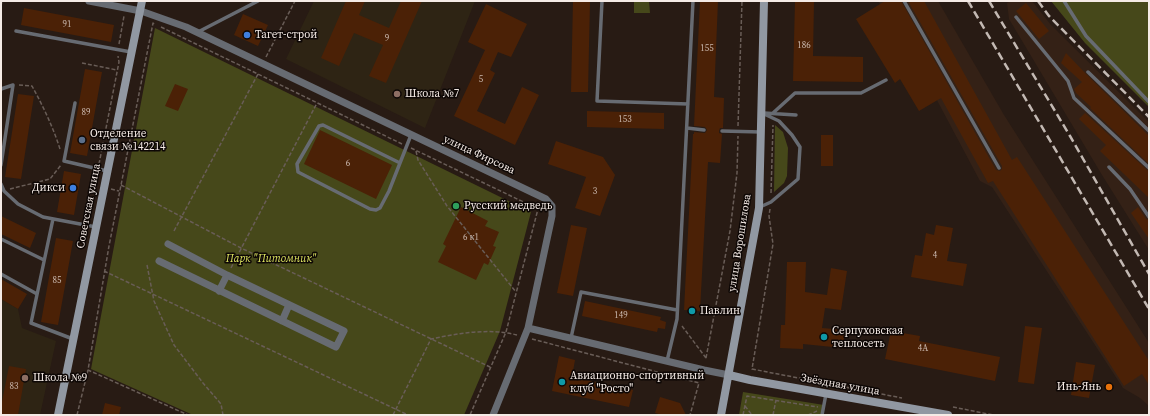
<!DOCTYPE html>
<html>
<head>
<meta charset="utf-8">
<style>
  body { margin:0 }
  #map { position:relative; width:1150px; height:416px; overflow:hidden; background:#281b14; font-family:"Source Serif 4",serif }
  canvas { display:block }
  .frame { position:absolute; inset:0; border:2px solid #f5ebe6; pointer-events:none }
</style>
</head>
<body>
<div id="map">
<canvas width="1150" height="416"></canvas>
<div class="frame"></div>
</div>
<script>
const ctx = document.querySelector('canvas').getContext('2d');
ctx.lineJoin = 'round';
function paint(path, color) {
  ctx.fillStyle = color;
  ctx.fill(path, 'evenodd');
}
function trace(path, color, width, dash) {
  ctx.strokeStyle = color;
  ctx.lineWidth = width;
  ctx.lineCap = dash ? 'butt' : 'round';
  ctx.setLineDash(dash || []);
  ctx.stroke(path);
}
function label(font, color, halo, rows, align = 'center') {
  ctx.font = font + ' "Source Serif 4",serif';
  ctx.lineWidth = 3;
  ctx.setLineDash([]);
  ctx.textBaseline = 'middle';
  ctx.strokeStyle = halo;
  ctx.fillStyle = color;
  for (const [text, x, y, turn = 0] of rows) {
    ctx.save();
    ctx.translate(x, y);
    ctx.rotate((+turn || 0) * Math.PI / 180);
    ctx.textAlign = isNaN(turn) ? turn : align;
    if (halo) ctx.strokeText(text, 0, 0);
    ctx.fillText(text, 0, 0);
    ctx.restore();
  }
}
const built = new Path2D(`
  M878 1H938L1004 115 1149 343V406L1140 398 1123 388 992 187 980 181 931 89 893 23Z
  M1011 1H1032L1051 25 1149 122V250L1102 175 1009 19 1007 3Z`);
const education = new Path2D(`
  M314 1H475L425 128 286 59Z
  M1 299 18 309 22 328 56 341 40 415H1Z`);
const green = new Path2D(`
  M634 1H649L650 13H634Z
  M1051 1H1149V107L1085 43Z
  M155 28 531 212 500 331 464 415H193L91 369Z
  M775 125 783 132 788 148 787 176 784 183 774 192Z
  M743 392 824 405 822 415H739Z`);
const building = new Path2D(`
  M346 1H365L359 15 389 28 401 1H422L386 83 369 76 383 45 354 33 339 66 321 58Z
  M573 1H590L588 92H571Z
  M700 1H718L714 97 724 98 723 128H720L719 131V133L722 134 720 163 708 162 700 311 684 310 693 134H694V132L705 133 707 130 705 127 694 126Z
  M795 1H814L813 56 863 57V82L793 81Z
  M885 1H901L996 170 1000 171 1002 169V166L908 1H924L1012 160 1017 157 1149 361V385L1142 374 1124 386 993 181 988 183 941 98 919 111 900 79 895 83 856 19Z
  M1026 3 1049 31 1039 39 1016 11Z
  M486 4 527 24 511 57 498 52 490 70 495 73 477 111 505 124 522 87 539 95 515 145 454 116 485 50 468 42Z
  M24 8 114 25 111 42 21 25Z
  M243 14 268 25 258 46 234 35Z
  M1066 53 1086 74 1149 136V164L1090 108 1091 107 1076 93 1074 89 1082 82 1061 63Z
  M85 69 102 72 87 156 70 153Z
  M175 84 188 89 178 111 165 106Z
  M18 94 34 96 21 179 5 177Z
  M587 111 664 113V129L587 127Z
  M1085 113 1147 170 1149 171V198L1100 151 1106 145 1079 119Z
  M320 130 392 165 376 199 304 164Z
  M821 135H833V166H821Z
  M556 141 603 157 615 175 600 216 575 208 586 177 548 164Z
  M64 171 81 174 74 215 57 212Z
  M461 207 488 221 485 226 499 232 493 246 496 247 488 265 484 263 476 280 438 262 446 246 443 244Z
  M1138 207 1146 219 1149 220V239L1131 213Z
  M1 216 36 233 30 248 1 234Z
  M571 225 587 228 573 296 557 293Z
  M936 225 953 228 947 261 967 264 963 286 911 277 915 255 922 256 926 233 934 235Z
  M56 238 73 241 58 325 41 322Z
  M787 262H806L805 292 827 295 831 268 847 271 841 310 825 308 822 328 845 330 843 348 803 344V349L780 348 781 325H785Z
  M1 279 27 294 18 309 1 299Z
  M585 301 661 317 660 320 666 322 665 329 658 328 657 332 582 316Z
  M1025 326 1042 328 1034 384 1018 382Z
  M891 331 920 336 919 341 1000 357 995 381 885 359Z
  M559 356 575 360 572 377 633 390 629 407 552 391Z
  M1076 362 1095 365 1089 398 1071 395Z
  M9 366 26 369 18 415H1V407Z
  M660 397 680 403 686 415H662L655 413Z
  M105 403 121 407 119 415H102Z`);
const path = new Path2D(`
  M1 6 2 1
  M154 24 153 23 109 246 88 370 188 415
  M161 27 402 144
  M119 44 124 16
  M266 57 295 1
  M82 63 117 70
  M19 85 32 86C43 106 53 127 60 149
  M738 126 742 1
  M411 148 538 209 506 332 470 415
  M416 151 418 160 447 206 516 292
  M99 164 119 62 118 56
  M96 182 97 174
  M121 185 241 248 490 367
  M10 189 50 179 61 165
  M111 189 119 191
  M771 193 773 125
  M770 209 769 216 773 244 752 369 902 398
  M174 231 258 74
  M147 265 154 301 174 345 203 383 221 404 223 415
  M231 268 317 103
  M104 271 408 415
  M682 326 706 358
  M532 339 699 383 690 415
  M706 358 730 231 737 173 738 136
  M745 406 752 415
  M953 407 993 415
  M77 415 88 370
  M393 415 431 339C459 333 490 328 517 335
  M743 415 747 396 818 407
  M773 415 776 400
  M808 415 817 411`);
const lane = new Path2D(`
  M602 1 597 101 688 104
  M904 1 999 168
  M1064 1 1086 36 1149 102
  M1016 17 1068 81 1074 98 1149 168
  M16 31 131 52
  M198 32 258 1
  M1088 72 1149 131
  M1 89 13 85 1 165
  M75 103 64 161 107 171
  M764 113 796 115
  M773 113 795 93H861L886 80
  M687 128 704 130
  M722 131 761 132
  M400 163 323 125 319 126 297 164 298 172 370 209 376 210 380 208 389 191 411 135
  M1109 167 1130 189 1149 217
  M1 184 4 191 18 204 43 217 96 227
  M760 207 771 202 798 179 800 147 792 135 779 121 762 113
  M53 219 31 323 73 339
  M1 239 44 260
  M1 274 37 294
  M571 338 581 292 677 310
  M667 361 677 319 693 1
  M822 415 826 394`);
const street = new Path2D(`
  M89 1 141 11 186 27 546 199 552 206V216L528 328 493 415
  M159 261 336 347 344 331 227 275 168 244
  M219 291 227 275
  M282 321 289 305
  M528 328 704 370 729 375`);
const secondary = new Path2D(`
  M729 375 750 380 948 415
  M58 415 142 1
  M721 415 759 208 764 1`);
const rail = new Path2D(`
  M968 1 1149 309
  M989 1 1070 136 1149 274
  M1038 1 1049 16 1149 117`);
const markers = [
  [247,35,4,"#3f7fe0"],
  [397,94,4,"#8d6e63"],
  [82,140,4,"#5c6f8a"],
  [73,188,4,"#3f7fe0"],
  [456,206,4,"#2e9e5b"],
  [692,311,4,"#0f9aa8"],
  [824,337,4,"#0f9aa8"],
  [25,378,4,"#8d6e63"],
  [562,382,4,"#0f9aa8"],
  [1109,387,4,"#e8710a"]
];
const numberNames = [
  ["91",67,25],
  ["9",387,39],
  ["186",804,46],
  ["155",707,49],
  ["5",481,80],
  ["89",86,113],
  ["153",625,120],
  ["6",348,164],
  ["3",595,192],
  ["6 к1",471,238],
  ["4",935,256],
  ["85",57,281],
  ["149",621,316],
  ["4А",923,349],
  ["83",14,387]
];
const poiNames = [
  ["Тагет-строй",255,35],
  ["Школа №7",405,94],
  ["Отделение",90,134],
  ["связи №142214",90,147],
  ["Дикси",65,188,"right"],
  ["Русский медведь",464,206],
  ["Павлин",700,311],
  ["Серпуховская",832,331],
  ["теплосеть",832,344],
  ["Авиационно-спортивный",570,376],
  ["клуб \"Росто\"",570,389],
  ["Школа №9",33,378],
  ["Инь-Янь",1101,387,"right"]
];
const streetNames = [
  ["улица Фирсова",479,155,25],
  ["Советская улица",89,206,-79],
  ["улица Ворошилова",740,243,-81],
  ["Звёздная улица",840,385,10]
];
const parkNames = [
  ["Парк \"Питомник\"",271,259]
];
paint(built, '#342116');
paint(education, '#2e2414');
paint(green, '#46481a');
paint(building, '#4b2106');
trace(path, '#695d57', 1.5, [4, 2]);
trace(lane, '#676b72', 3.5);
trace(street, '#676b72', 7);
trace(secondary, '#9198a2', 8);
trace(rail, '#c3b9b3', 2.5, [8, 4]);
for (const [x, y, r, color] of markers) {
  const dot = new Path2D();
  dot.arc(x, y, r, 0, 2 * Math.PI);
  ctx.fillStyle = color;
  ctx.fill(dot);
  trace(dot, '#0d0705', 1.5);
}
label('9px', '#cab8ae', null, numberNames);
label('11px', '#f5ebe6', '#0d0705', poiNames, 'left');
label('11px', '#f5ebe6', '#0d0705', streetNames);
label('italic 11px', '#dde461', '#0d0705', parkNames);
</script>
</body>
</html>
